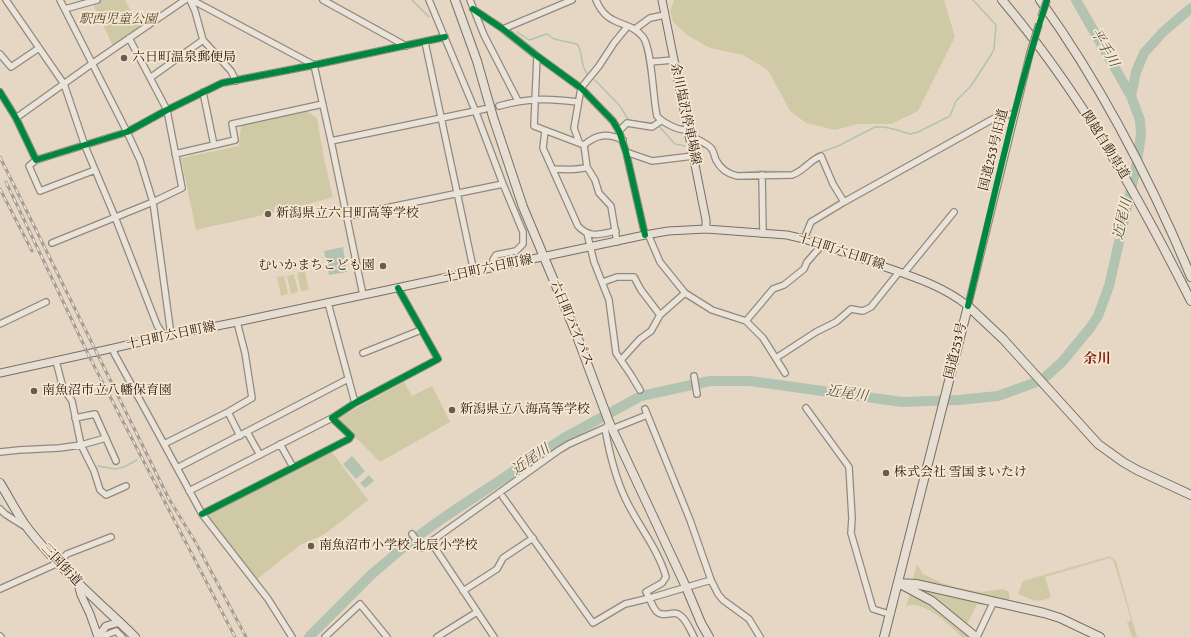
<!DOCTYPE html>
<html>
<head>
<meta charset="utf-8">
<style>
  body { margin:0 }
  canvas { display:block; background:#e5d7c4 }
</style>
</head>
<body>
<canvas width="1191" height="637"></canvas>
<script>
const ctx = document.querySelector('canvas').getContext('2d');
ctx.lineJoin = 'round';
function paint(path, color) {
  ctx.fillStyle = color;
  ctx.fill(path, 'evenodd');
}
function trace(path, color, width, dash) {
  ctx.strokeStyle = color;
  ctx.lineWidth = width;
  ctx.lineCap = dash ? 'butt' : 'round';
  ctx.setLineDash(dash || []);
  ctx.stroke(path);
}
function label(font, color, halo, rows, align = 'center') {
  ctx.font = font + ' "Gentium Book Plus","Noto Serif JP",serif';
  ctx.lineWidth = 3.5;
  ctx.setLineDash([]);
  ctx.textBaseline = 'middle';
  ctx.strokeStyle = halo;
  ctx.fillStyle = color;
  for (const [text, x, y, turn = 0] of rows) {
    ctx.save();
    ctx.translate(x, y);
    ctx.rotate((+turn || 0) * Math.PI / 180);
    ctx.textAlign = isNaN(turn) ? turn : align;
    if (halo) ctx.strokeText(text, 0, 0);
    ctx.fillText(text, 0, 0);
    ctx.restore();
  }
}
const green = new Path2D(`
  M97 0H125L141 30 114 48 92 2Z
  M674 0H944L955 37 918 111 891 124H858L835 130 806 123 790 111 768 70 743 55 710 48 687 35 673 22 670 11Z
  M305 110 317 118 324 159 333 197C288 211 242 219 196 230L181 158 239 146 241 126Z
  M305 271 309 290 301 291 297 273Z
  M294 274 298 292 291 294 287 276Z
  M284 276 288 294 281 296 277 277Z
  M404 382 412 396 432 386 450 422 380 462 337 419Z
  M331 451 368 500 325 534 300 545 257 579 207 516Z
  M1110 556 1116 561 1137 637H1132L1127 622 1131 620 1114 562 1110 558 1045 577 1051 597C1035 604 1033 600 1018 594L1023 581Z
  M917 564 923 574 942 583 959 588 981 592 1003 589 1008 591 1010 597 1009 600 918 581 913 579Z
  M916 588 958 598 984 602 983 605 977 604 967 624 972 627 971 630Z
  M913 595 925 601 969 637H962C949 625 925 600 906 606L909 596Z`);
const water = new Path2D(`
  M343 247 347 272 329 275 324 251Z
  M352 456 365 471 356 479 343 464Z
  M369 475 374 481 365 488 360 483Z`);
const stream = new Path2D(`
  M412 0 429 17
  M517 32 529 40 547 34 554 39 577 44C584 54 579 62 587 74
  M595 80 620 106 629 121 655 123
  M658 125 675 144 685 146
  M697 146 707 148 711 151
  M716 156 727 168 735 173 761 171 791 172 800 168 816 154 838 146 875 127H884L897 130 910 134 918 132 950 116 956 101 971 86 991 55 994 49 996 25 973 0
  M98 466 115 469 124 467 137 460`);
const river = new Path2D(`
  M1076 0 1131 96
  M309 637 372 574 411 541 446 516 564 438 641 396 710 381H750L902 402 958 400 998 396 1042 380 1062 362 1090 328 1098 316 1109 286 1136 168 1141 135 1140 120 1131 96 1136 72 1144 53 1163 32 1191 8`);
const minor = new Path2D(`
  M6 0 64 84 85 146 115 217 157 325 164 336
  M60 0 127 132 140 160 153 202 171 335
  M190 0 195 11 203 40 231 71 236 81
  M192 0 314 65 331 141 363 295
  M323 0 406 46
  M429 0 475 110 503 184 523 232V244L516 251 496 255 493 260 494 267
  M470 0 484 35 518 101
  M596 0C608 29 629 19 643 37 652 49 653 99 657 116 663 123 679 131 688 130
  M65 9 97 0
  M473 9 503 29 537 56 581 88 613 121 619 131 626 152 645 235
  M503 29 572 0
  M635 29 650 18 665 15
  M425 42 474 272
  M0 54 11 67 39 48
  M537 56 534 126 584 145 587 167C577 171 564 169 553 169
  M650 62 673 60
  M150 78 203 40
  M0 92 16 118 36 160 127 132 167 110 222 83 314 65 445 37
  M499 106C528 98 549 98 578 102
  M16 118 93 63 185 0
  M545 131 543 148 578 226C590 239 600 234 616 231
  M619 131 627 123 652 127 661 121
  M689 135C696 139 705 142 711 148 714 151 714 156 716 160 720 168 728 174 737 176L792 175C804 171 810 160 821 156L833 184 844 202
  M331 141 485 109
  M579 142 574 128 581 88 599 66 614 43 627 27
  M214 145 235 140 232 124 323 104
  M584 145C597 134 607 133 623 140
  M626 152 652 161 693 156
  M175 154 214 145 203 92
  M36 160 29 166 40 191 95 170
  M587 167 595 180 599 193 611 206 617 242
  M762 175 763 234
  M347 216 503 184
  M587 233 594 262 609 300 616 353 631 375 640 390
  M648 234 660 262 685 293 712 310 746 321 763 338 785 373
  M804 239 811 222 844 202 1000 115 1014 114
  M52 243 153 202 182 188 167 110 129 38
  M904 273 954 212
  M603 282 617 277H634L641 290 660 315
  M328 303 355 403
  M968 306 1030 53
  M746 321 773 289 784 285 804 269 807 262 822 245
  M0 324 46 302
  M114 348V353L152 422 202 514 268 599 292 637
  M363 353 421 330
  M776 358 816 332 836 322 851 309 863 311 871 307 899 272
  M621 360 640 339 651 331 655 324 660 315 685 293
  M56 361 63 388 72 401 81 445 94 471 100 490 106 495 126 486
  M694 376 697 394
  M806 408 849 467 852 518 851 533 873 609 889 614
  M645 409 690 520 711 580 718 594 723 600 749 619 760 637
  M228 412 240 436
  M75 418 95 414 116 461
  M610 424 605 428C609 452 615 477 626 500 638 525 658 549 666 577L662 583 646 592C650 598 652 607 657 612 664 618 671 611 678 614 686 618 690 630 694 637
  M612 429 647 415
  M247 432 260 455
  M164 444 228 412 252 398 245 353 237 322
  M280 444 293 467
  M0 452 19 450 59 448 81 445 106 438
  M177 468 348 379
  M189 491 332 418
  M503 497 593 623 625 604 650 598 711 580
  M0 509 5 514 24 526
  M202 514 349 439 351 436 332 418 355 403 438 359 398 288
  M412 534 422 548 559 450 569 444 605 428
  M431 542 494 637
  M0 589 58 563 67 554 111 537
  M463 591 497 569 503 558 533 538
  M0 636 1 637
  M105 637 106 635 116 631 122 637
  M325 637 360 604 387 637
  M437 637 477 612
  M977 637 994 601`);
const major = new Path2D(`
  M662 0 706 220V229
  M0 373 114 348 171 335 237 322 645 235 668 231 706 229 787 235 804 239C831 248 858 257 885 267 914 277 943 286 968 306
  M78 584 81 595 90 614 98 637
  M98 637 106 626 120 622`);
const highway = new Path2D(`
  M455 0 477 61 493 117 523 207 575 331 609 422 686 587 701 623 709 637
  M1002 0C1080 92 1137 194 1191 301
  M1040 0C1102 86 1150 179 1191 277
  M0 483C10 499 18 516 29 530 61 570 99 602 135 637
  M898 583 916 584 1044 613 1060 618 1100 637
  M902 585 932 601 976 637
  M884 637 968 306 1003 339 1098 444 1123 462 1137 470 1191 495`);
const rail = new Path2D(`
  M0 157 169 499 196 543 246 637
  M6 182 90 358 235 637
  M0 189 32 251`);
const minorBridge = new Path2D(`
  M1041 17 1047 0
  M1030 53 1039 24`);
const cycleway = new Path2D(`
  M473 9 503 29 537 56 581 88 613 121 619 131 626 152 645 235
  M0 92 16 118 36 160 127 132 167 110 222 83 314 65 445 37
  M968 306C993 204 1014 100 1047 0
  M202 514 349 439 351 436 332 418 355 403 438 359 398 288`);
const markers = [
  [124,58,4,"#685b50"],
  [268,214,4,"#685b50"],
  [383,266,4,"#685b50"],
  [34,391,4,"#685b50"],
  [452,410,4,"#685b50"],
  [886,473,4,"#685b50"],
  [311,546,4,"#685b50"]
];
const parkNames = [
  ["駅西児童公園",118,20]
];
const poiNames = [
  ["六日町温泉郵便局",132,58],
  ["新潟県立六日町高等学校",276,214],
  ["むいかまちこども園",375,266,"right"],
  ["南魚沼市立八幡保育園",42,391],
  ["新潟県立八海高等学校",460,410],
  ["株式会社 雪国まいたけ",894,473],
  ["南魚沼市小学校 北辰小学校",319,546]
];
const streetNames = [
  ["余川塩沢停車場線",685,114,78],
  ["関越自動車道",1105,145,58],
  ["国道253号旧道",994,150,-76],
  ["十日町六日町線",841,252,18],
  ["十日町六日町線",488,269,-12],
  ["六日町バイパス",571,323,67],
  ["十日町六日町線",171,336,-12],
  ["国道253号",956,351,-76],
  ["三国街道",61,565,47]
];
const waterNames = [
  ["平手川",1104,48,60],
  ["近尾川",1123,219,-77],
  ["近尾川",847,394,8],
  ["近尾川",531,460,-34]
];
const neighbourhoodNames = [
  ["余川",1097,359]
];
paint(green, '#d0c9a5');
paint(water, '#b2c3b1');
trace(stream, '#b2c3b1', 1.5);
trace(river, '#b2c3b1', 10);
trace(minor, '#92897e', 8);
trace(major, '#786f65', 9);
trace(highway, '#786f65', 10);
trace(minor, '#e9e3d9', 5.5);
trace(major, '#e6ded2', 7);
trace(highway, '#e6ded2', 8);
trace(rail, '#a49e96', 3);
trace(rail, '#f7e7d0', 1.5, [4.5]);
trace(minorBridge, '#92897e', 8, []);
trace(minorBridge, '#e9e3d9', 5.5);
trace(cycleway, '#00873e', 6);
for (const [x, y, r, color] of markers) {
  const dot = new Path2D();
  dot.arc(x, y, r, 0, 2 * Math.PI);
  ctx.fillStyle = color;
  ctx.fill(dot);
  trace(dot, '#f7e7d0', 1.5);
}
label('italic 13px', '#524a36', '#f7e7d0', parkNames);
label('13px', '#241812', '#f7e7d0', poiNames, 'left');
label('13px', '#241812', '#f7e7d0', streetNames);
label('italic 14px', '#4e5147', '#f7e7d0', waterNames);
label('bold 14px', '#7a1f14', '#f7e7d0', neighbourhoodNames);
</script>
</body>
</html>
